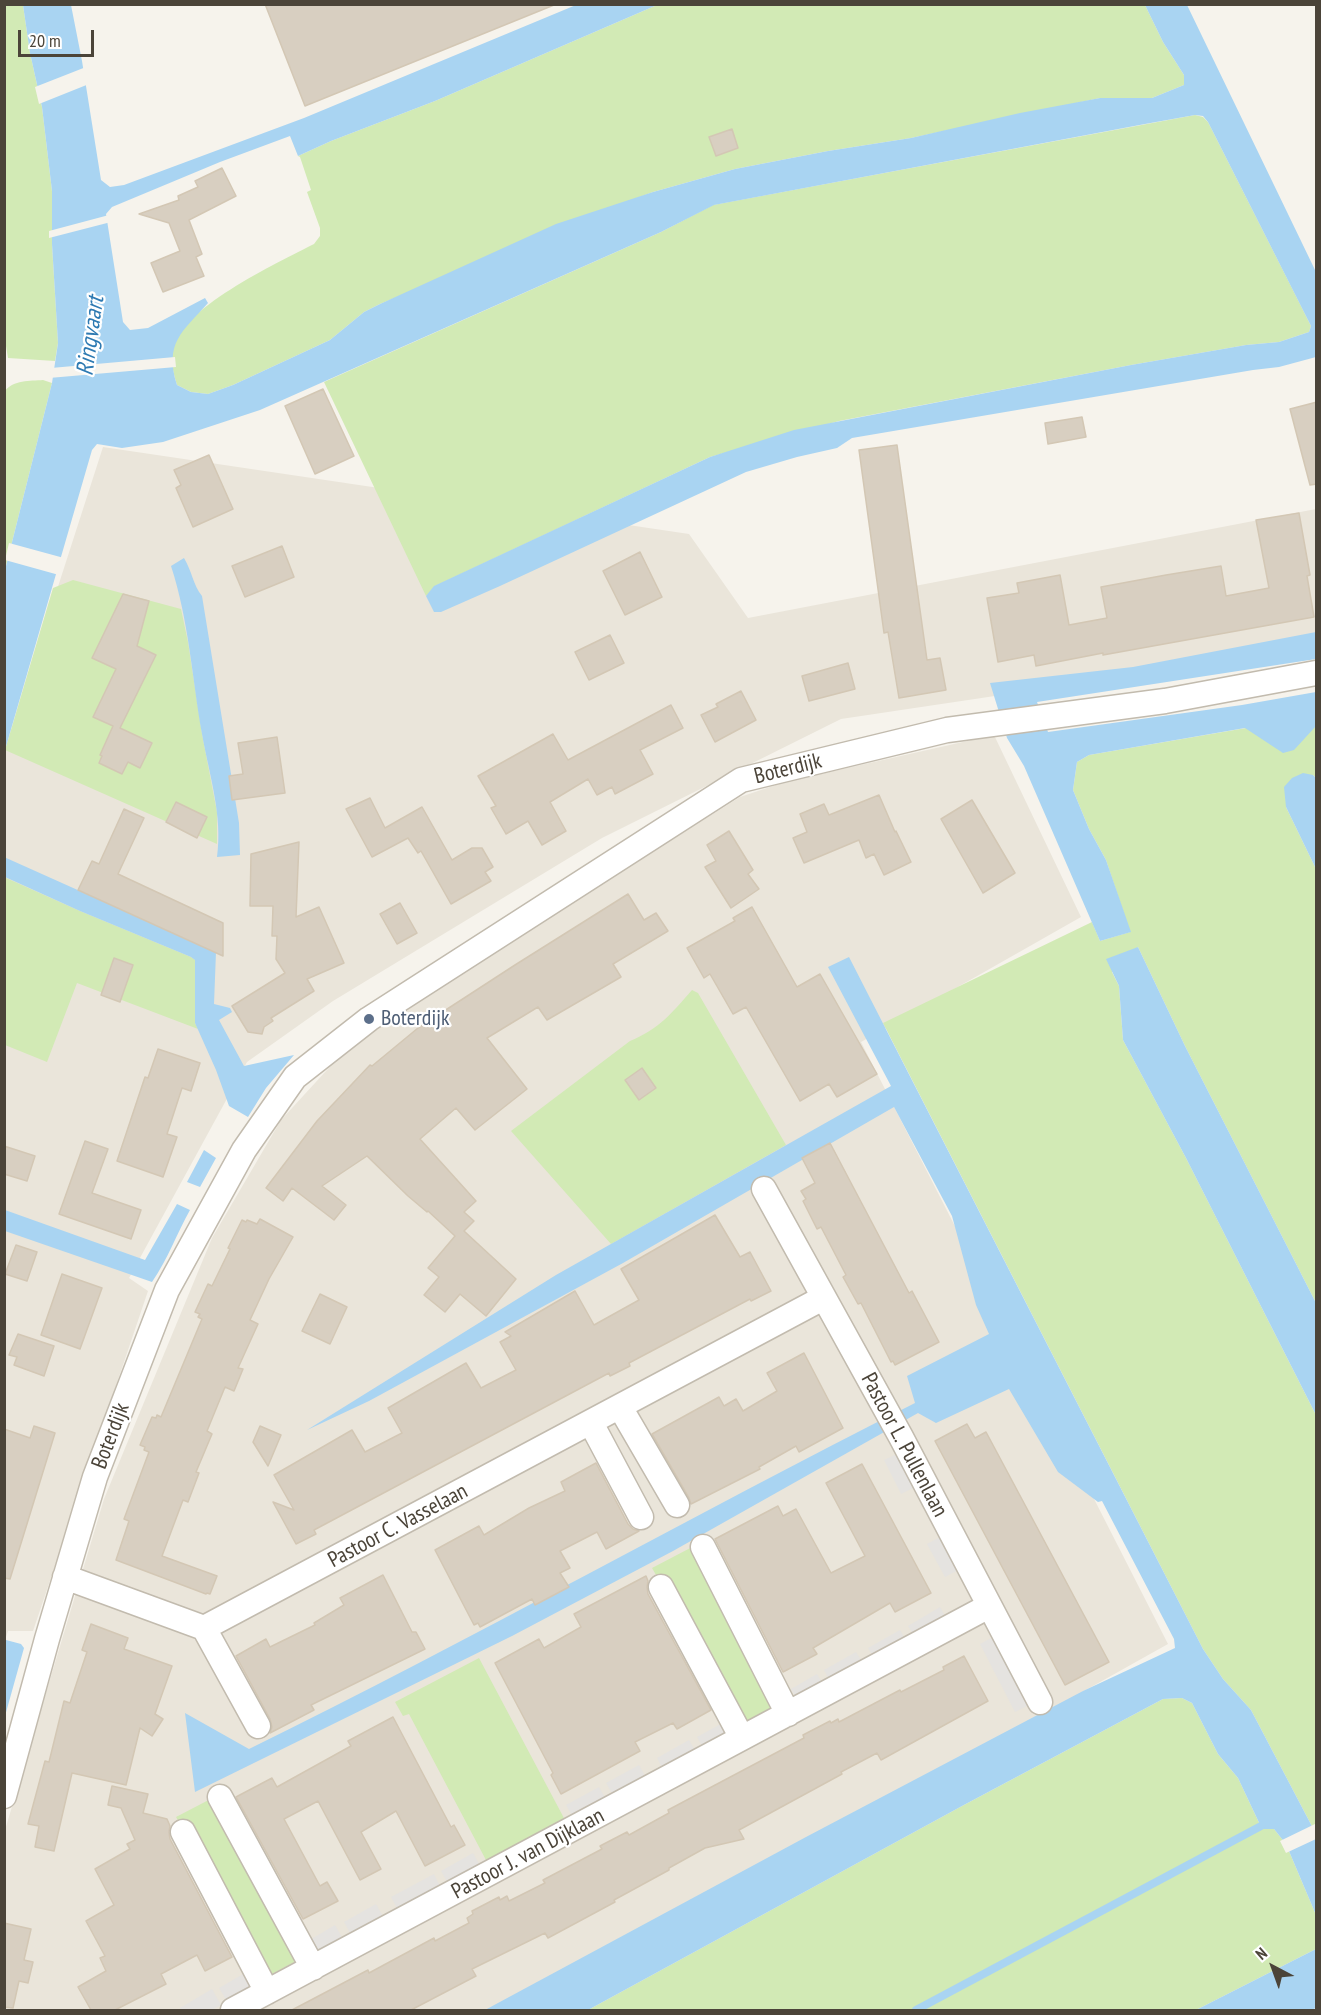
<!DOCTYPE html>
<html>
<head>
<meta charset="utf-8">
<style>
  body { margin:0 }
  #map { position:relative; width:1321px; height:2015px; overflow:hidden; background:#f6f3ec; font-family:"PT Sans Narrow",sans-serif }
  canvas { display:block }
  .frame { position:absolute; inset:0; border:6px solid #4b4439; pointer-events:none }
  .north { position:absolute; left:1243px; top:1937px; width:60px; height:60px; -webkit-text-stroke:4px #fff; paint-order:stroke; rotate:319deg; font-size:16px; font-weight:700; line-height:24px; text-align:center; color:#4b4439 }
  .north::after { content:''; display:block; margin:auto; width:21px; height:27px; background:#4b4439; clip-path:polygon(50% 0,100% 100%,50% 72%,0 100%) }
  .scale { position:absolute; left:18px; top:30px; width:76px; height:27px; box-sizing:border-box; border:3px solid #4b4439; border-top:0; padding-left:8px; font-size:18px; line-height:21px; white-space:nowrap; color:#4b4439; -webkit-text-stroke:4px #fff; paint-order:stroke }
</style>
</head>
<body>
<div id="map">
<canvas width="1321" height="2015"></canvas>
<div class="frame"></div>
<div class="north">N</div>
<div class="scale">20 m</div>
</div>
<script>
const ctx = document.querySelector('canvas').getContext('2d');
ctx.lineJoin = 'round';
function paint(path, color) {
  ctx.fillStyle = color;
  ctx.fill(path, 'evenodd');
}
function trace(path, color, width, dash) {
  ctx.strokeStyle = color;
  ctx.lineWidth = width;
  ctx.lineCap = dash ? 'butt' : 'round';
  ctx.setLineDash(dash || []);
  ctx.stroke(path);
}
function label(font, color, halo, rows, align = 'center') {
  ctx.font = font + ' "PT Sans Narrow",sans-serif';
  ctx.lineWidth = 4.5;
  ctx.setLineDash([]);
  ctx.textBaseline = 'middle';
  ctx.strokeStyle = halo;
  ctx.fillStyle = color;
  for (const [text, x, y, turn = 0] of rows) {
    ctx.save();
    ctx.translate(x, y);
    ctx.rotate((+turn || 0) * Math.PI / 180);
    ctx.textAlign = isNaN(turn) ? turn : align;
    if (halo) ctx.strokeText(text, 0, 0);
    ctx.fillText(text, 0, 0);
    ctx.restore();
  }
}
const residential = new Path2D(`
  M103 447 689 534 748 618 1316 509V648L841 719 602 838 333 1001 247 1062 129 1278 148 1291 33 1631H8L5 1640V751Z
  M994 735 1081 917 861 1042 1168 1644 514 2010H5V1830L104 1499 212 1238 281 1120 349 1046 469 967 740 797 785 782Z`);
const green = new Path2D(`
  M4 5H23L30 53 42 107 52 191V244L58 343 55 361 8 358 5 340Z
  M657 5H1145L1163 42 1184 75V85L1152 98H1100L911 138 828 151 735 169 653 192 616 206 380 304 364 312 330 340 233 385 208 394 191 392 177 385C174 375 171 364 172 353 176 309 278 263 314 244L320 236V228L307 192 311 190 300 157 298 156 331 141 435 101Z
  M1195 115 1203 117 1208 122 1300 304 1311 326 1309 332 1279 342 1246 345 1131 365 839 421 710 457 435 586 426 596 324 382 661 232 713 205Z
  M43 380 52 383 5 570V391C13 380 30 381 43 380Z
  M73 580 181 609 188 642 202 734 217 812V844L5 750 53 588Z
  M1316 726V778L1313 775 1286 807 1316 869V1303L1185 1046 1138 947 1112 972 1119 986 1123 1040 1186 1158 1316 1415V1834L1251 1710 1223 1679 1203 1649 883 1023 1092 922 1100 941 1130 932 1106 860 1089 829 1073 790 1077 762 1089 755 1246 728H1312Z
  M4 877 80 911 191 957 195 960V1023L198 1029 77 983 47 1062 5 1045Z
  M692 990 698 993 786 1145 611 1244 511 1131 630 1041C659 1029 672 1013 692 990Z
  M696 1545 782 1708 744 1728 652 1568Z
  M479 1658 565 1820 487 1862 409 1714 403 1716 395 1702Z
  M1182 1698 1192 1703 1218 1754 1238 1778 1262 1829H1274L1286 1844 1316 1915V1949L1196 2010H588L962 1806 1163 1699Z
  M224 1792 302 1958 268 1976 176 1817Z`);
const parking = new Path2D(`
  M899 1453 917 1486 901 1494 884 1460Z
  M942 1536 960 1569 945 1577 927 1544Z
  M940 1607 949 1623 917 1641 908 1626Z
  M900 1630 909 1646 877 1664 868 1648Z
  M995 1636 1031 1704 1015 1712 980 1644Z
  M856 1652 866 1668 833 1687 824 1670Z
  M817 1674 826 1689 800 1704 791 1689Z
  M730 1719 739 1735 706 1753 697 1737Z
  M689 1740 698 1756 665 1774 657 1758Z
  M639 1765 648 1781 615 1799 606 1783Z
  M599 1787 608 1803 575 1821 566 1805Z
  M473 1853 482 1869 450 1887 441 1871Z
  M434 1874 442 1890 399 1912 391 1897Z
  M376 1904 385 1920 353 1938 344 1922Z
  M335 1925 344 1941 312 1960 303 1944Z
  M245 1973 254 1988 228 2003 219 1988Z
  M212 1989 221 2005 212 2010H181L180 2008Z`);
const water = new Path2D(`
  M23 5H71L82 61 101 180 110 187 124 185 304 118 576 5H657L435 101 331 141 298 156 290 136 220 162 112 207 106 214 123 322 130 330 148 328 205 298 208 303C182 332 164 343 177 385L191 392 208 394 233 385 330 340 364 312 380 304 556 224 653 192 735 169 828 151 911 138 1020 113 1100 98H1152L1184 85V75L1163 42 1145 5H1187L1316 272V357L1279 367 1253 370 852 438 837 448 797 457 746 472 500 586 441 612H434L426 596 434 586 710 457 794 430 1131 365 1246 345 1279 342 1309 332 1311 326 1208 122 1203 116 1195 115 1145 124 714 205 661 232 260 410 163 442 122 448 97 444 92 450 5 750V570L52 383 58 343 52 244V191L42 107 30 53Z
  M184 558C192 571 193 585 202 596L239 823 240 855 217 857C223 816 209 774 202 734 192 678 189 621 171 566Z
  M1316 632V659L1037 702 1048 732 1242 705 1316 692V726L1294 750 1283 753 1245 728 1089 755 1077 762 1073 790 1089 829 1106 860 1131 932 1100 941 1024 766 1007 738 990 683 1133 667Z
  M1303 773 1313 775 1316 778V869L1286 807 1284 787 1292 778Z
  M4 857 216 952 214 1004 230 1008 232 1012 219 1020 244 1066 294 1055 266 1088 248 1117 229 1106 216 1070 195 1023V960L191 957 80 911 5 877Z
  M1138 947 1185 1046 1316 1303V1415L1186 1158 1123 1040 1119 986 1106 959Z
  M849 957 1203 1649 1223 1679 1251 1710 1316 1834V1915L1286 1844 1274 1829H1262L1238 1778 1218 1754 1192 1703 1182 1698 1163 1699 962 1806 588 2010H485L806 1837 1083 1691 1175 1648 1174 1639 1102 1501 1098 1502 1058 1472 1009 1389 936 1423 918 1413 673 1551 512 1636 195 1792 185 1713 249 1749C473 1639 691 1516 915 1403L907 1376 989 1334 976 1305 952 1216 894 1107 623 1263 369 1401 307 1430 556 1275 891 1086 828 967Z
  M204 1150 216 1158 200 1187 187 1182Z
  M177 1204 190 1210C177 1233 168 1259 152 1282L5 1231V1210L145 1260Z
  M6 1640 21 1644 24 1648 5 1716 4 1643Z
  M1316 1949V2008L1311 2010H1196Z`);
const pier = new Path2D(`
  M86 67 89 84 39 104 35 87Z
  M109 215 111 222 49 238V231Z
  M175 357 176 367 49 378 51 368Z
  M9 543 64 558 59 575 5 560Z
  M1315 1824 1316 1828V1839L1286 1853 1280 1841Z`);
const stream = new Path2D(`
  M916 2010 1261 1826`);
const building = new Path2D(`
  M265 4H554V5L305 106Z
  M732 129 738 148 716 156 709 137Z
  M222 168 236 196 189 220 202 254 196 257 204 276 163 292 151 263 180 251 169 223 139 214 179 200 178 196 198 187 195 181Z
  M323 389 354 456 315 474 285 406Z
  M1317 402V484L1310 485 1290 409Z
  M1082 417 1086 437 1048 444 1045 423Z
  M897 445 927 660 940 658 946 690 899 698 888 632 884 633 859 450Z
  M209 455 233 509 193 527 176 488 181 485 174 470Z
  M1299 513 1310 575 1307 576 1314 617 1103 655V653L1036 666 1034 655 998 662 987 598 1019 593 1017 583 1060 575 1069 625 1107 618 1101 587 1166 575 1221 566 1226 596 1269 588 1256 520Z
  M282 546 294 577 245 597 232 566Z
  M640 552 662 597 625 615 603 571Z
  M123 594 149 601 137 646 156 655 120 728 152 743 140 768 128 762 122 774 99 763 102 756 100 755 113 726 93 717 116 669 92 658Z
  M610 635 624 663 589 680 575 652Z
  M848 663 855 689 809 701 802 676Z
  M741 691 756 720 715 742 701 715 718 707 716 704Z
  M671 705 683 728 640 750 653 774 615 794 612 787 597 795 588 779 550 802 566 831 542 845 528 821 506 834 491 808 496 806 478 776 553 734 568 760Z
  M277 737 285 793 232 800 229 776 243 774 238 743Z
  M879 795 895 832 896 831 911 862 884 875 874 854 866 858 859 840 804 863 793 838 807 832 800 814 824 804 829 815Z
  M370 798 385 828 422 807 452 860 472 848H482L493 867 485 872 491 881 451 904 421 851 418 853 408 838 372 857 346 809Z
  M972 800 1015 873 983 893 941 819Z
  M176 802 207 817 197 838 166 822Z
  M124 809 144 818 118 874 223 923V956L78 890 92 861 99 864Z
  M729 831 753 870 748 874 759 889 731 908 705 867 716 861 707 845Z
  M299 842 296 917 319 907 344 963 307 979 314 991 271 1018 273 1021 264 1027 262 1034 248 1032 232 1006 285 973 276 959 277 936H272L273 906H250L251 854Z
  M628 894 644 920 656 913 668 931 613 964 621 977 547 1020 538 1007 487 1038 527 1089 475 1130 456 1108 420 1139 476 1201 464 1212 474 1221 464 1231 516 1279 486 1316 460 1294 445 1312 424 1295 439 1277 428 1268 455 1236 428 1211 427 1212 408 1196 367 1156 322 1186 346 1205 334 1220 292 1188 283 1201 266 1188 317 1121 370 1065 372 1066 418 1028 515 965Z
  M400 903 417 933 397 944 380 914Z
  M752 907 797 987 820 974 877 1074 837 1097 829 1084 800 1101 746 1007 733 1014 710 974 704 978 687 948 735 921 733 918Z
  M114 958 133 965 120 1002 101 995Z
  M158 1049 200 1063 191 1091 182 1088 167 1134 177 1137 163 1177 117 1161 145 1077 148 1078Z
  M642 1068 656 1088 639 1100 625 1080Z
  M85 1141 108 1149 92 1193 141 1210 131 1239 59 1214Z
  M830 1143 909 1293 912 1291 939 1342 895 1365 893 1361 891 1362 861 1303 858 1304 843 1277 846 1275 821 1227 817 1229 803 1201 806 1199 801 1191 815 1183 802 1158Z
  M4 1146 35 1156 27 1181 4 1174Z
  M715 1215 740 1257 750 1252 771 1291 751 1301 750 1299 629 1363 630 1366 610 1376 609 1373 314 1530 316 1534 296 1544 273 1502 294 1510 274 1475 352 1430 365 1452 402 1433 388 1408 466 1363 481 1388 516 1370 500 1342 511 1336 505 1332 575 1291 594 1325 639 1300 621 1269Z
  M260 1219 293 1237 269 1279 250 1320 258 1324 238 1368 243 1369 234 1391 225 1387 207 1431 212 1434 196 1472 199 1473 188 1502 183 1500 162 1556 217 1576 210 1594 207 1593 206 1594 116 1560 129 1521 124 1519 149 1452 144 1450 145 1447 140 1445 152 1417 156 1418 157 1415 161 1417 202 1319 198 1317 200 1314 195 1312 208 1284 212 1286 230 1249 228 1248 242 1220 246 1222 247 1220 257 1224Z
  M16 1245 37 1252 27 1281 5 1274Z
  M62 1274 102 1288 80 1349 41 1335Z
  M320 1294 347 1307 330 1344 302 1331Z
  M18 1334 54 1346 44 1376 14 1365 17 1357 9 1355Z
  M804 1353 843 1428 799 1452 796 1446 759 1467 760 1469 691 1504 689 1498 652 1434 719 1397 724 1406 736 1399 743 1411 777 1391 767 1373Z
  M967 1424 975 1438 986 1432 1109 1662 1065 1685 935 1441Z
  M34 1426 55 1433 10 1579 4 1578V1429L30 1438Z
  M260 1426 281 1435 268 1466 253 1442Z
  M596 1463 628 1524 633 1529 639 1531 606 1549 597 1532 560 1551 570 1568 560 1573 569 1587 535 1605 532 1599 480 1627 478 1623 474 1625 435 1550 479 1526 484 1535 529 1508 565 1491 561 1482Z
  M862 1464 931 1593 895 1612 890 1603 813 1648 817 1654 783 1672 715 1539 778 1506 783 1516 796 1509 831 1573 865 1556 826 1483Z
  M383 1575 412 1632H416L425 1649 311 1705 314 1710 270 1733 272 1727 270 1719 236 1656 266 1639 270 1647 315 1625 314 1623 344 1605 340 1598Z
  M646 1576 648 1581 647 1587 648 1594 711 1710 677 1729 673 1723 635 1742 640 1751 561 1794 551 1775 553 1773 495 1663 539 1639 544 1648 581 1627 574 1614Z
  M91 1624 128 1638 124 1649 172 1666 155 1714 163 1719 152 1736 140 1728 126 1785 72 1773 54 1851 35 1847 39 1826 28 1824 45 1761 49 1762 64 1701 70 1703 87 1652 82 1650Z
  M964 1656 988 1701 881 1760 877 1753 841 1772 842 1774 739 1830 744 1839 705 1848 669 1868V1870L614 1900 615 1902 548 1938 545 1933 472 1969 476 1976 411 2010H292L368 1970 369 1973 434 1938 435 1941 469 1923 467 1918 473 1914 472 1911 499 1897 500 1900 507 1896 509 1901 545 1883 543 1880 602 1849 600 1846 627 1832 629 1835 669 1813 668 1810 804 1738 803 1735 830 1721 831 1723 838 1719 839 1722 900 1690 901 1692 944 1670 943 1667Z
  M393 1717 451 1827 454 1825 465 1845 425 1866 396 1811 361 1832 381 1869 360 1880 318 1801 284 1819 320 1886 327 1882 338 1901 303 1919 236 1797 272 1778 277 1787 351 1746 348 1741Z
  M112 1786 148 1794 143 1813 167 1819 170 1826 169 1832 170 1839 232 1957 205 1971 197 1955 161 1974 166 1984 115 2010H91L78 1987 106 1971 100 1958 105 1956 86 1921 114 1905 95 1869 130 1849 127 1844 135 1840 121 1808 108 1805Z
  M4 1923 31 1929 24 1960 33 1962 28 1983 19 1981 13 2008 4 2007Z`);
const minor = new Path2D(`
  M764 1189 901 1437 1040 1702
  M620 1407 677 1505
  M591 1423 641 1517
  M703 1547 788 1714
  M65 1577 204 1628 823 1298
  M661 1587 742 1738
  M204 1628 258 1726
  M4 1796 47 1639 95 1477 167 1290 244 1150 295 1077 369 1019 741 780 947 730 1165 701 1316 673
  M220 1797 313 1968
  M183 1832 267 1992
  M233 2010 989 1606`);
const markers = [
  [369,1019,6,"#5c6f8a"]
];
const streetNames = [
  ["Boterdijk",788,769,-14],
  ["Boterdijk",111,1436,-69],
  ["Pastoor L. Pullenlaan",904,1445,62],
  ["Pastoor C. Vasselaan",398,1526,-28],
  ["Pastoor J. van Dijklaan",528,1854,-28]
];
const serviceNames = [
  ["Boterdijk",381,1019]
];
const waterNames = [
  ["Ringvaart",91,336,-82]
];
paint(residential, '#eae5da');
paint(green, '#d2eab5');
paint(parking, '#e5e3e0');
paint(water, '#a9d4f2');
paint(pier, '#f6f3ec');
trace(stream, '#a9d4f2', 8);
paint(building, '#d8cfc1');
trace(building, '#d3c7b4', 1.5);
trace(minor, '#c2bbae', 27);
trace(minor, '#fff', 24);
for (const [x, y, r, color] of markers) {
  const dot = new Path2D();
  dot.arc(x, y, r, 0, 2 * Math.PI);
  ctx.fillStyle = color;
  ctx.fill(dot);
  trace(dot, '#fff', 2);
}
label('22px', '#4b4439', '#fff', streetNames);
label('22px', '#4e5e75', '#fff', serviceNames, 'left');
label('italic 24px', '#2e7ab2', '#fff', waterNames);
</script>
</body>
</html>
